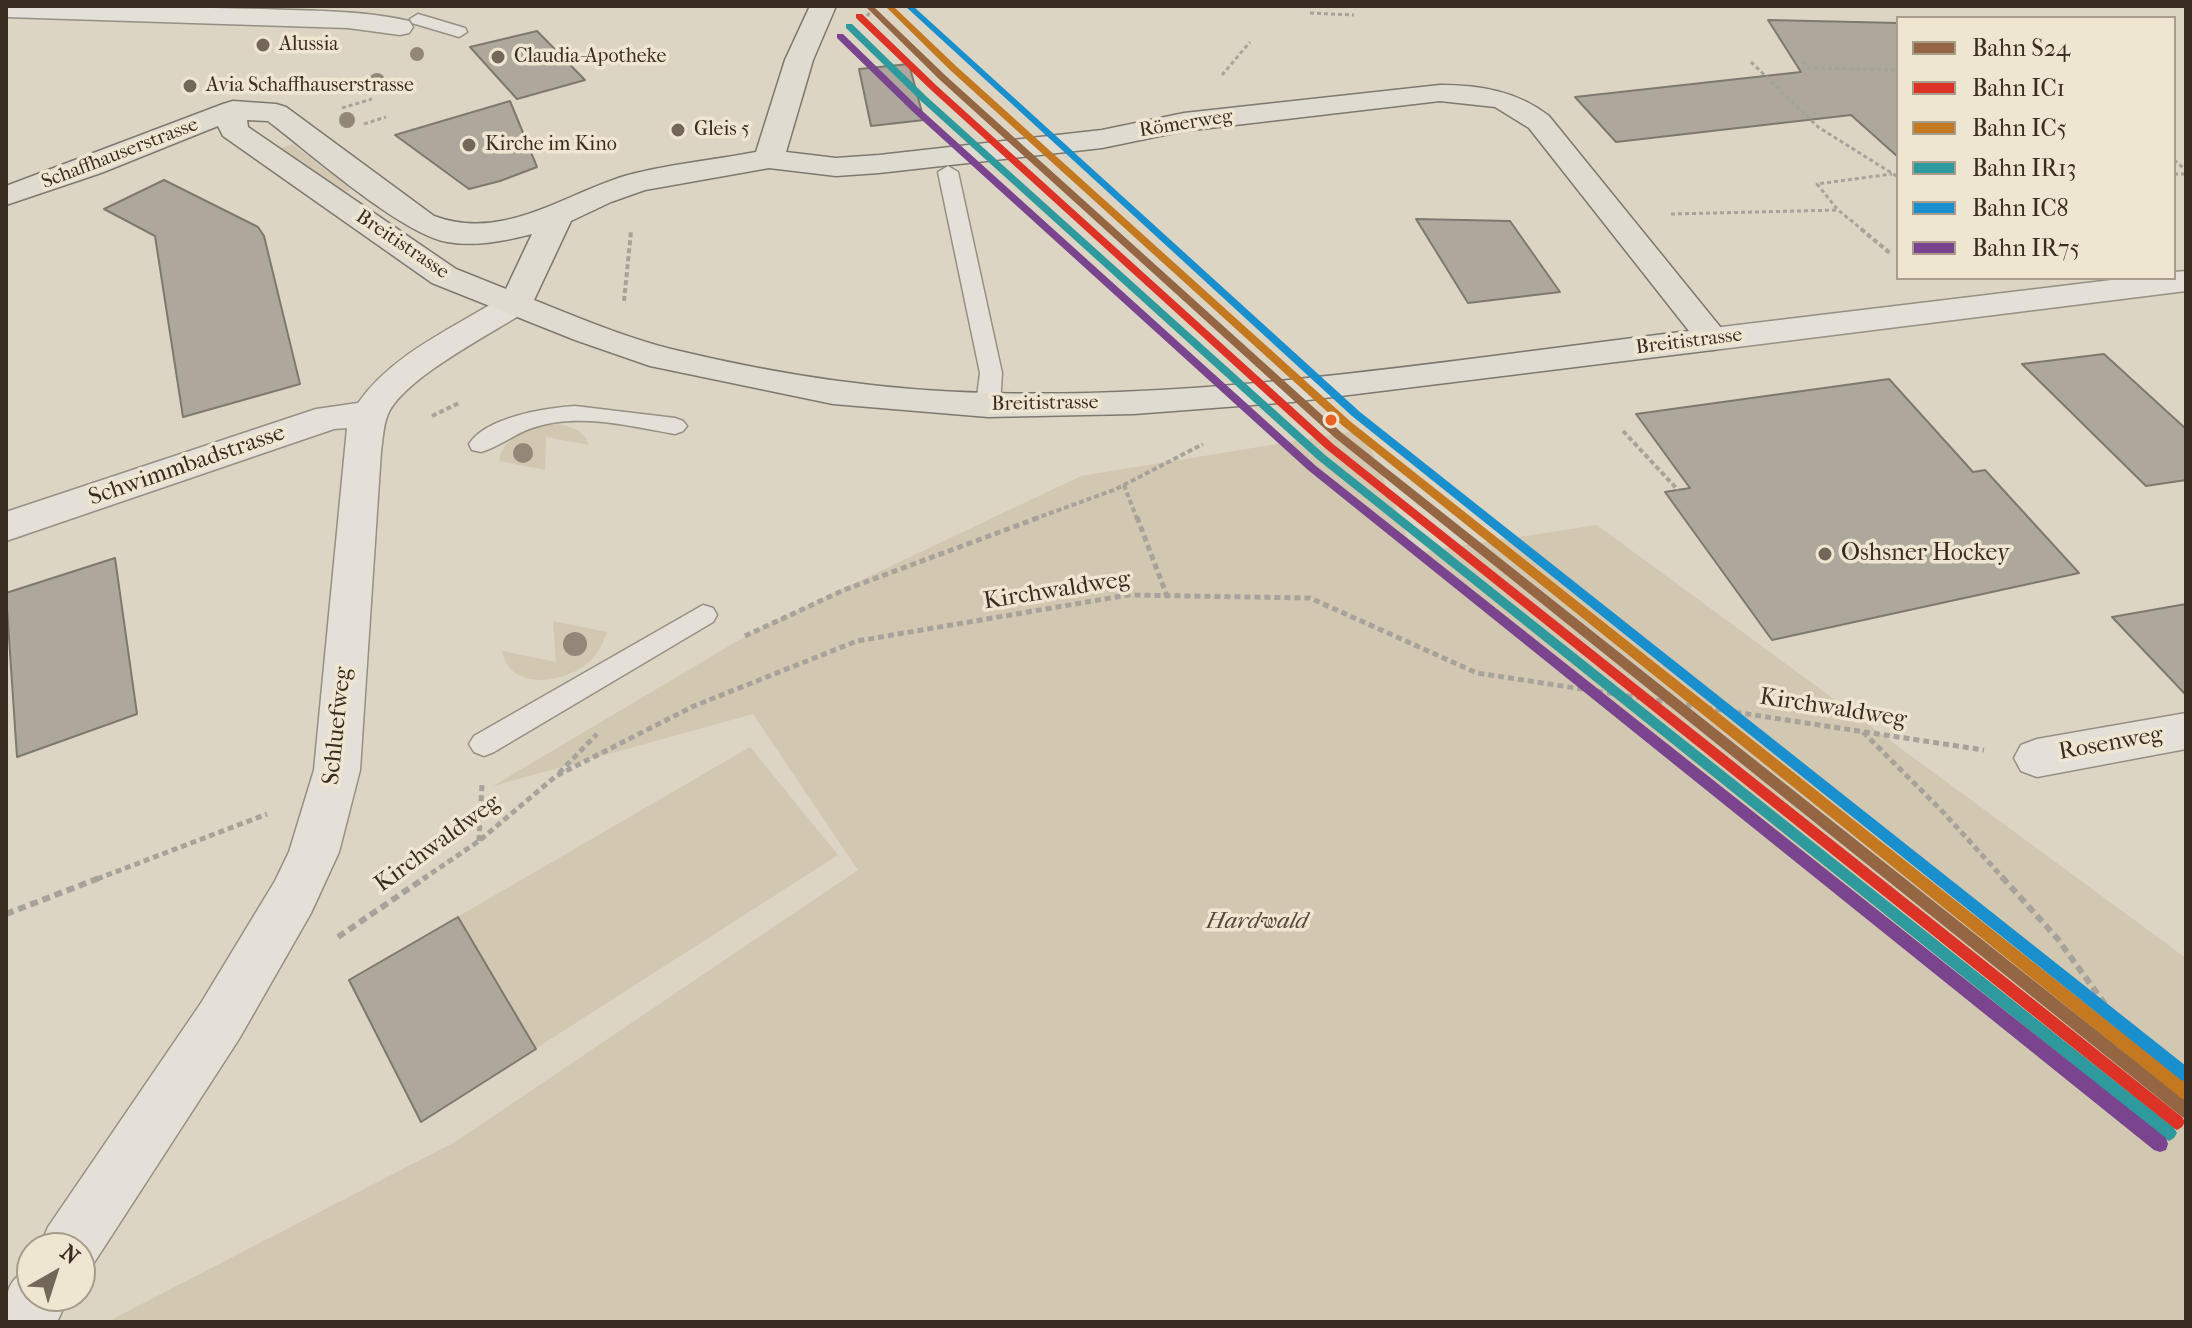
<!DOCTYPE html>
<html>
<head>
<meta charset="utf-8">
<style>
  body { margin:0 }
  #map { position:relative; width:2192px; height:1328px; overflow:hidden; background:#dcd5c4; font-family:"IM FELL French Canon",serif }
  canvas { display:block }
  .frame { position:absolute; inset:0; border:8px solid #3a2c20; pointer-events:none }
  .legend { position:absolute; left:1896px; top:16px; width:280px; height:264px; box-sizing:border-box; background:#efe6d2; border:2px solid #a79c8b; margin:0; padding:10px 14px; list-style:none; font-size:24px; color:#3a2c20 }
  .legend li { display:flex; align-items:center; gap:16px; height:40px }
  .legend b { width:40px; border:2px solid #a79c8b }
  .north { position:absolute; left:16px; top:1232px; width:80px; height:80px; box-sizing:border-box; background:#efe6d2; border:2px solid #a79c8b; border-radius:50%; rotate:39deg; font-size:22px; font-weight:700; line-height:32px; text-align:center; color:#3a2c20 }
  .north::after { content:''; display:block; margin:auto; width:28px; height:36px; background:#736759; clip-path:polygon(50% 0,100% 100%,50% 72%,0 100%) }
</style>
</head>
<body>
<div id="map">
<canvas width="2192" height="1328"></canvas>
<div class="frame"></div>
<ul class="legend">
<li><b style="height:10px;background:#946644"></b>Bahn S24</li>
<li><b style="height:10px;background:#dd3327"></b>Bahn IC1</li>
<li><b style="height:10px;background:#c47820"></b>Bahn IC5</li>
<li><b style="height:10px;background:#2e9a9d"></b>Bahn IR13</li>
<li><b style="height:10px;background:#1a8fce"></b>Bahn IC8</li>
<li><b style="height:10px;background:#7a448f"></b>Bahn IR75</li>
</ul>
<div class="north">N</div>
</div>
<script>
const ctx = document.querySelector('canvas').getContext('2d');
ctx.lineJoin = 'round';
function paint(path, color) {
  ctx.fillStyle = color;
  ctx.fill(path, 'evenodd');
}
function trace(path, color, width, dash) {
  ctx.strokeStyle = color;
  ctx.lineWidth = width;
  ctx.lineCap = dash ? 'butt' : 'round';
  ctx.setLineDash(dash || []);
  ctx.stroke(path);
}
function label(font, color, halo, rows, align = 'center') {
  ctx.font = font + ' "IM FELL French Canon",serif';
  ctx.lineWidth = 7;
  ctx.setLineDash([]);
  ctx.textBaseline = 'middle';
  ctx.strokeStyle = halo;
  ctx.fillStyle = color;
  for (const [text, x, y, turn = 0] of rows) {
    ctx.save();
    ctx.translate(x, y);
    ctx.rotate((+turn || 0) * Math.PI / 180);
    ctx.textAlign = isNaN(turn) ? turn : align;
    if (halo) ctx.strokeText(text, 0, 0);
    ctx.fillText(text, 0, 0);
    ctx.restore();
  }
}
const green = new Path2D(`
  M292 144 352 189 344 193 281 148Z
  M557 424C573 427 583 430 589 445L546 437 545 470 499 461C503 434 534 426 557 424Z
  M1363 430 1414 553 1597 525 2186 958V1322H107L455 1142 858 870 753 714 493 786 756 630 1081 476Z
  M553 621 607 632C603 643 599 652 591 660 568 683 510 693 502 651L556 662Z
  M750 747 838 855 421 1122 349 980Z`);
const building = new Path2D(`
  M1768 20 1898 23V157L1851 115 1616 142 1575 97 1801 72Z
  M537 31 585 80 517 99 470 47Z
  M909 64 924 120 871 126 859 69Z
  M510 101 537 167 500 181 469 189 395 135Z
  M164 180 258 227 264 236 300 384 183 417 155 236 104 209Z
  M1416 219 1510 221 1560 292 1468 303Z
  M2104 354 2186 429V480L2146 486 2022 364Z
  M1889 379 1973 472 1985 470 2079 573 1772 640 1665 492 1690 488 1636 414Z
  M115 558 137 714 17 757 6 593Z
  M2186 604V695L2112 617Z
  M458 917 536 1049 421 1122 349 980Z`);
const pathFar3 = new Path2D(`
  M1310 13 1354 15
  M867 16 875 6
  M1751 62 1818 127 1898 177
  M1803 62 1808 68 1898 70
  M1222 75 1250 42
  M345 91 367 93
  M342 108 372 99
  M364 124 386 117
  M2174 160 2186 170
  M2174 174H2186
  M1671 214 1838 210
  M1864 231 1838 210 1817 184 1892 174`);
const pathFar2 = new Path2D(`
  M1861 229 1890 253
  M624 301 631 232
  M432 416 459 403
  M1623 431 1678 490
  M1124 485 1137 519
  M1034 519 1116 489 1203 444`);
const pathFar1 = new Path2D(`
  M1137 517 1167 596
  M745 636 844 590 1040 517
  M1863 732 1942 811 2004 879
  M559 773 597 734
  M479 841 482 785
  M97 879 267 814
  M423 879 479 841 556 776 694 706 857 641 1128 595 1310 598 1477 673 1984 750`);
const path = new Path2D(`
  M2002 877 2057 938 2186 1116
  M6 914 102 877
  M338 937 426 877
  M2177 1103 2186 1101`);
const service = new Path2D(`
  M418 14 465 28 467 32 459 37 412 23 410 19Z
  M948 166 958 172 1002 373 1000 405 996 410H980L976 405 980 373 938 172Z
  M575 406 675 418 683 421 687 426 683 431 675 434C630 426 577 412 532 428 514 434 499 447 481 452L472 450 469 444C486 417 545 408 575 406Z
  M703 605 713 608 717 615 713 622 494 752 484 756 474 752 469 744 474 736Z`);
const minor = new Path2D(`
  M6 6C92 6 177 7 263 9 312 11 362 10 409 21L413 27 409 33 400 35 348 28 6 17Z
  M2186 271V291L1713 350 1701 347 1696 339 1701 331 1713 328 2128 278H2174V272Z
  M516 293 528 296 533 303 528 310C493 333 405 377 388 414 383 425 383 439 381 451L360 770 339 852 311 913 239 1039 90 1269 80 1274V1248H39L48 1227 201 1003 275 881 289 852 314 770 347 428 334 429 6 541V512L316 409 358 403C393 353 454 328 504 296Z
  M2186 713V749L2037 777 2021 771 2014 758 2021 745 2037 739Z
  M32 1268V1296H69L57 1322H6C6 1295 5 1279 32 1268Z`);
const primary = new Path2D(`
  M810 6H836L813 60 786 152 836 158 879 155 1102 130 1184 113 1440 85C1480 85 1517 91 1549 116L1730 339 1725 347 1713 350 1292 402 1134 414 988 417 833 404 650 366 575 340 432 283 223 136 218 126 101 173 6 205V186L223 104 233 101 276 104 286 107 434 216C504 242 563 194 628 175 669 164 714 160 756 152L785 60ZM1440 101 1495 107 1529 128 1689 331C1457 359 1223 399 989 393 883 391 774 374 671 349 624 337 579 318 534 300L571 221 611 202 645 190 769 168 836 176 879 173 1102 148 1184 131ZM247 120 268 121C310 153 400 233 447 242 477 247 504 241 532 234L506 289 456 269 248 127Z`);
const rail1 = new Path2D(`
  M865 6H873L946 76 1342 433 2186 1101V1119L2181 1116 1334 437 940 80Z`);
const rail2 = new Path2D(`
  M856 14H862L937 86 1333 444 2182 1117 2185 1122 2182 1127 2177 1130 2172 1127 1325 448 931 90 856 18Z`);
const rail3 = new Path2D(`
  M885 6H893L956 66 1351 422 2186 1083V1100L2181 1098 1343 426 950 70Z`);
const rail4 = new Path2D(`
  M846 24H852L927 97 1325 455 2174 1128 2177 1133 2174 1138 2169 1141 2164 1138 1317 459 921 101 846 28Z`);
const rail5 = new Path2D(`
  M905 6H913L1360 412 2186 1066V1082L2181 1080 1352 416Z`);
const rail6 = new Path2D(`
  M837 34H843L918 107 1316 466 2166 1138 2168 1144 2166 1150 2160 1152 2154 1150 1308 470 912 111 837 38Z`);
const trees = [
  [417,54,7],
  [377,81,8],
  [347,120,8],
  [523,453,10],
  [575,644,12]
];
const markers = [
  [263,45,8,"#736759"],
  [498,57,8,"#736759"],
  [190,86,8,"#736759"],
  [678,130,8,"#736759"],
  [469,145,8,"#736759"],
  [1331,420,7,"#e96222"],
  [1825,554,8,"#736759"]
];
const farPoinames = [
  ["Alussia",279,45],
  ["Claudia-Apotheke",514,57],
  ["Avia Schaffhauserstrasse",206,86],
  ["Gleis 5",694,130],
  ["Kirche im Kino",485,145]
];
const farStreetnames = [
  ["Römerweg",1186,124,-9],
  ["Schaffhauserstrasse",120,154,-21],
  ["Breitistrasse",402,245,34],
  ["Breitistrasse",1689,342,-7],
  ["Breitistrasse",1045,404,-1]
];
const streetNames = [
  ["Schwimmbadstrasse",187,466,-19],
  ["Kirchwaldweg",1057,591,-9],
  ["Kirchwaldweg",1833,709,9],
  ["Schluefweg",338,726,-84],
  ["Rosenweg",2111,744,-10],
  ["Kirchwaldweg",438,844,-36]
];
const poiNames = [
  ["Oshsner Hockey",1841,554]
];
const parkNames = [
  ["Hardwald",1257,922]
];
paint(green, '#d2c7b0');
paint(building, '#aea89c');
trace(building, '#7e796e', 2);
trace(service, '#958f84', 3);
trace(minor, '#958f84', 3);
trace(primary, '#7e796e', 3);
trace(pathFar3, '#a7a39b', 3, [4, 3]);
trace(pathFar2, '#a7a39b', 4, [5, 3]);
trace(pathFar1, '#a7a39b', 5, [6, 4]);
trace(path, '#a7a39b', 6, [8, 5]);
paint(service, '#e4e0d8');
paint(minor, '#e4e0d8');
paint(primary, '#dfdbd1');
paint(rail1, '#946644');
paint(rail2, '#dd3327');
paint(rail3, '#c47820');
paint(rail4, '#2e9a9d');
paint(rail5, '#1a8fce');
paint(rail6, '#7a448f');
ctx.fillStyle = '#938878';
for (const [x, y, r] of trees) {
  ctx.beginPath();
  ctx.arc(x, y, r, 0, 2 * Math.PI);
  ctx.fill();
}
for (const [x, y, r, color] of markers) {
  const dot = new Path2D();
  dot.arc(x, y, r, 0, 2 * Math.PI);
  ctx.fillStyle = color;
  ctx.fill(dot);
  trace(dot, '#efe6d2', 3);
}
label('20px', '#3a2c20', '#efe6d2', farPoinames, 'left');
label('20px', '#3a2c20', '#efe6d2', farStreetnames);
label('24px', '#3a2c20', '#efe6d2', streetNames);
label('24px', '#3a2c20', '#efe6d2', poiNames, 'left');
label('italic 24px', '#574939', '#efe6d2', parkNames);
</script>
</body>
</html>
